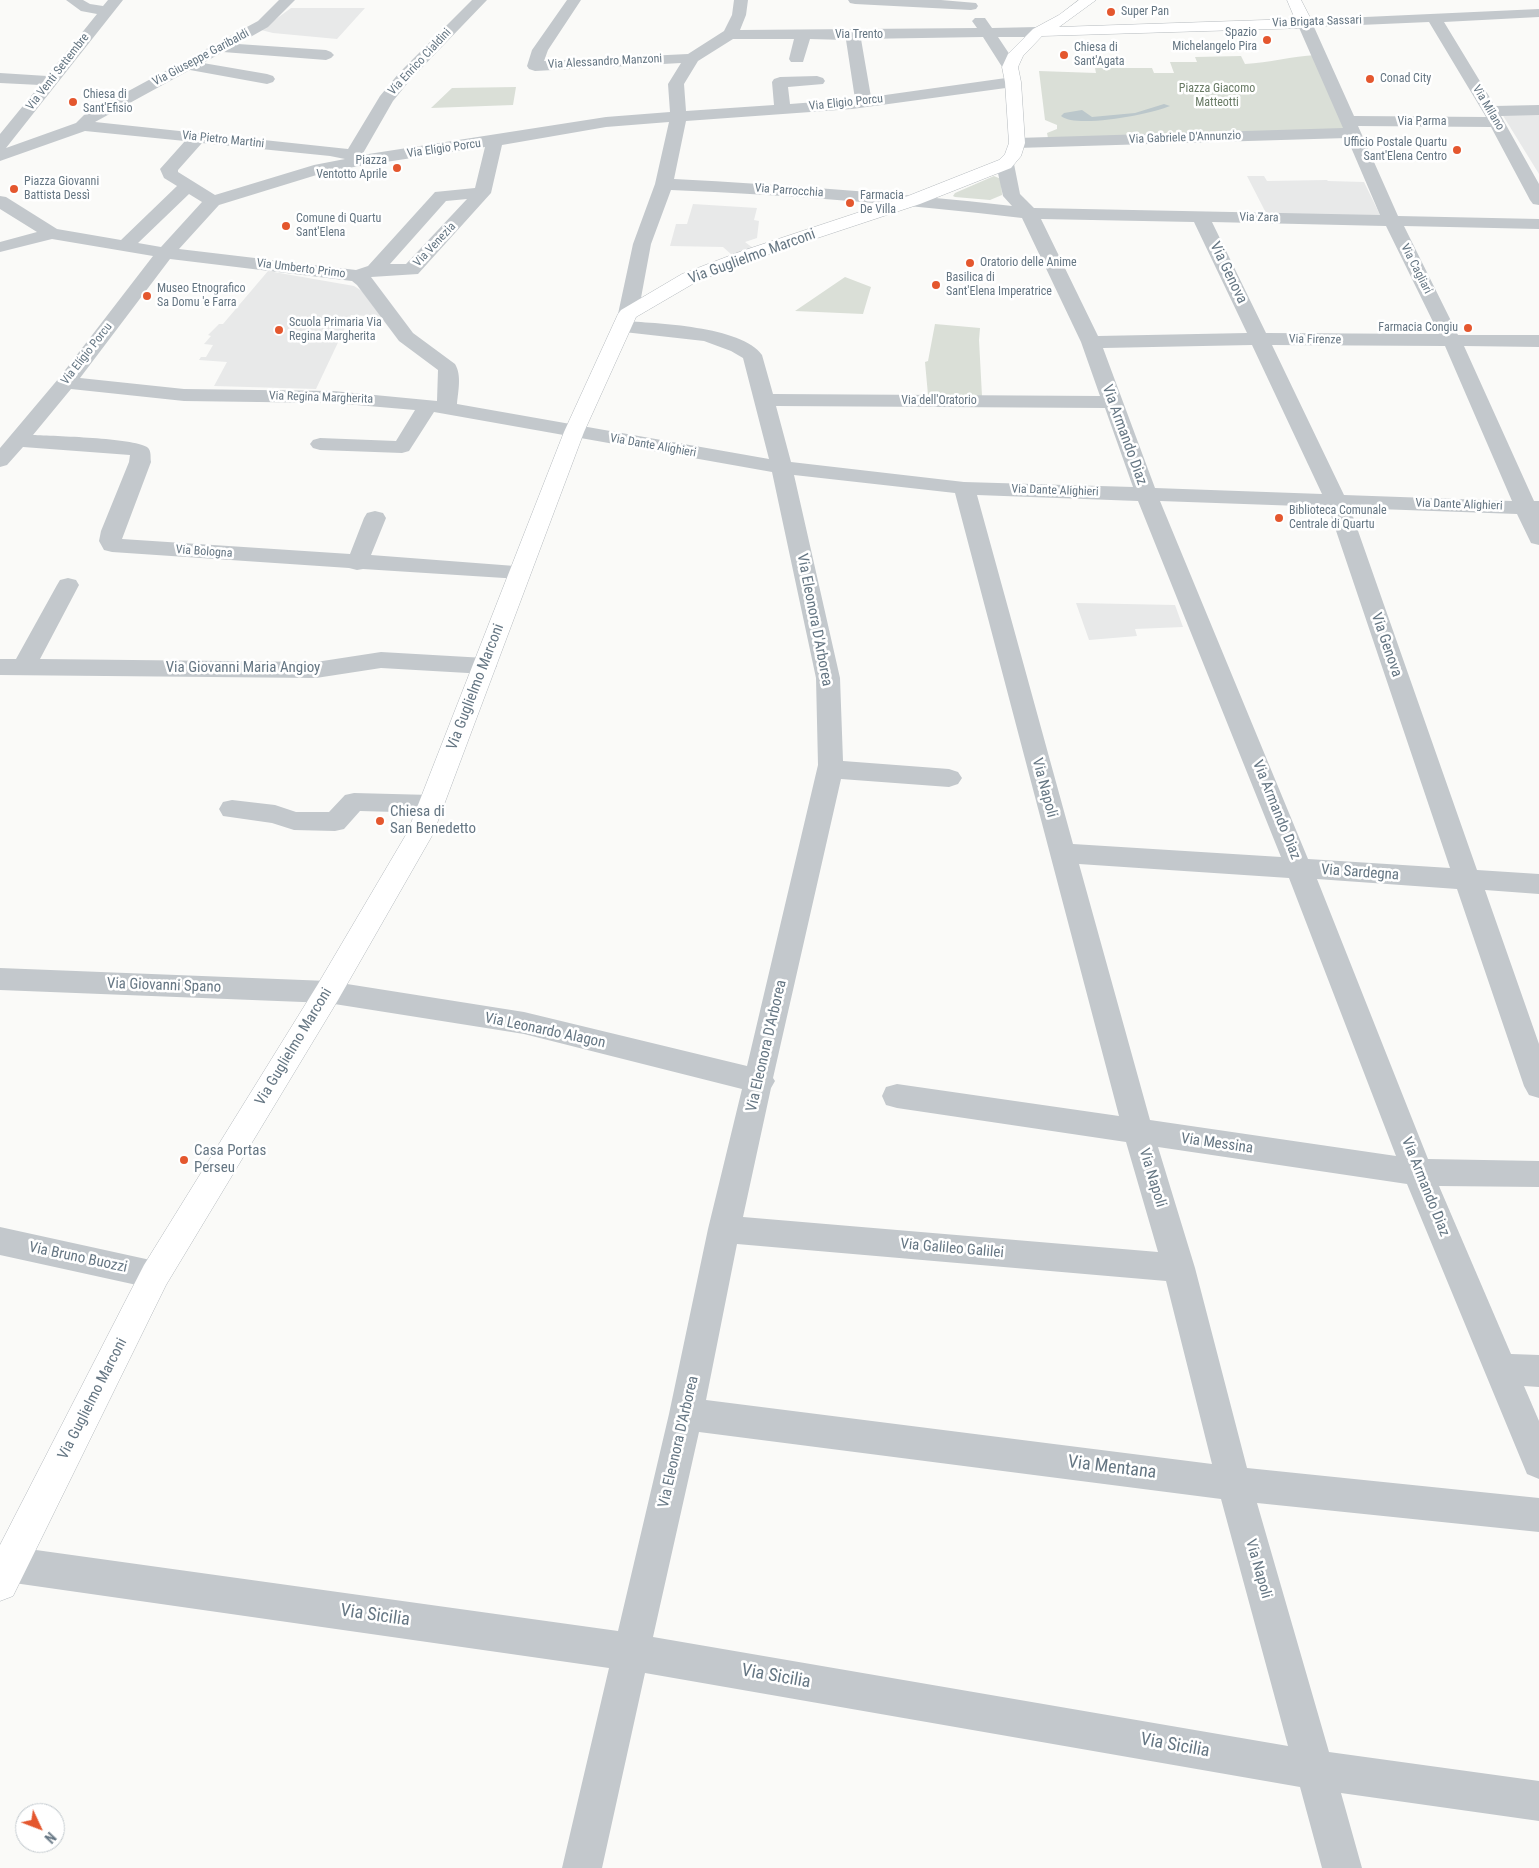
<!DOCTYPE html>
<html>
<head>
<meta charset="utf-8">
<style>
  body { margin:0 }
  #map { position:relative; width:1539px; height:1868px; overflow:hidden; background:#fafaf8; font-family:"Roboto Condensed",sans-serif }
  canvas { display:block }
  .north { position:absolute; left:15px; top:1803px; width:50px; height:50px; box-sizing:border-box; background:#fff; border:1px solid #c1c8cd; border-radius:50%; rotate:133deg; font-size:14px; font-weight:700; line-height:20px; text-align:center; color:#657683 }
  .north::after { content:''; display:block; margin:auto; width:18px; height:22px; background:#e4572e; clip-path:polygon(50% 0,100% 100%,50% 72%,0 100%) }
</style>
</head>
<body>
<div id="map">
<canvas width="1539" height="1868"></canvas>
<div class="north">N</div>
</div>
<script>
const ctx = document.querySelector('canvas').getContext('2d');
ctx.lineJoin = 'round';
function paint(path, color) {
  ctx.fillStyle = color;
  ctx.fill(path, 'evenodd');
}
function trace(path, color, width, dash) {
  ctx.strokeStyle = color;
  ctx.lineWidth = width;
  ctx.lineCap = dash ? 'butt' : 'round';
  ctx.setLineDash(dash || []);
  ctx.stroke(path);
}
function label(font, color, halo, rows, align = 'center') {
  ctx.font = font + ' "Roboto Condensed",sans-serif';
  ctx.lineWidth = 5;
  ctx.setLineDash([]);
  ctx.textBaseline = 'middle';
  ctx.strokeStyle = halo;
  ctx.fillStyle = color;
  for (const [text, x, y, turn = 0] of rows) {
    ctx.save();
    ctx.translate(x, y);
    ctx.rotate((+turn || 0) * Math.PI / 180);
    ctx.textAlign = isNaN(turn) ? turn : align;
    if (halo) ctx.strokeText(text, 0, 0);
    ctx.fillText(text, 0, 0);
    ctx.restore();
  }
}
const built = new Path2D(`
  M291 8H365L337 39 273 33 261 30Z
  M1539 113V174L1502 114Z
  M1247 176H1264L1267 181 1327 180 1328 181 1364 182 1381 217 1267 215Z
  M693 204 757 208 754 220 759 221 757 238 745 242 753 248 732 255 723 247 670 246 676 224H687Z
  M268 271 354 286 362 291 382 317 351 315 316 389 214 386 227 362 199 360 201 357H206L213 345 204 344 211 336 208 335 219 324H223Z
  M1076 603 1175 605 1183 627 1135 629 1137 636 1089 640Z`);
const green = new Path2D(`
  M1316 55 1348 131 1048 138 1047 133 1057 129V125L1045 120 1039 71 1096 73 1095 68H1152L1154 73H1174L1170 62H1197L1195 57 1241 56 1245 64C1269 63 1292 56 1316 55Z
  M516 87 513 105 431 108 452 88Z
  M994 176 1001 179 1002 195 990 200 955 197 953 196 955 193Z
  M845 277 871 287 863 314 795 311Z
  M935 324 980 328 979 340 982 396 928 395 925 362 928 361Z`);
const water = new Path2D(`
  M1164 104 1170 106C1152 114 1076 129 1061 116L1064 113 1082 110 1092 117 1135 113Z`);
const minor = new Path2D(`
  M66 0H83L90 4 103 6 108 0H123L6 148 76 123 84 115 258 21 279 0H295L268 27 238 44 326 50 331 52 334 55 331 58 326 60 223 52 203 63 267 74 273 76 275 79 273 82 267 84 190 70 95 122 348 149 380 96 399 73 472 0H487L411 79 393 101 362 155 606 117 670 112 668 84 681 63 535 71 529 69 527 66 532 50 567 0H581L548 50 544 61 688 54 724 31 732 15 734 0H748L746 15 740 30 977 28 972 21 975 18H985L992 28 1038 27 1043 29 1046 32 1043 35 1038 37H998L1018 67 1016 70H1004L983 37 861 39 871 97 1013 77 1019 79 1021 82 1019 85 1013 87 852 109 686 121 674 179C787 185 899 193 1012 206L1003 196 996 164 999 160H1011L1014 164 1020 194 1034 208 1380 215 1347 138 1017 148 1011 147 1009 143 1011 139 1017 138 1343 128 1297 23 1300 20 1539 9V17L1444 22 1495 106 1539 105V115L1501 116 1539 184V205L1533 204 1530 200 1491 127 1358 126 1398 216 1539 219V229L1404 226 1458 335H1539V347L1464 346 1534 501H1539V545L1531 543 1517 514 1350 508 1477 870 1539 874V894L1485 890 1539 1044V1098L1529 1095 1524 1086 1457 889 1317 879 1428 1159 1539 1161V1187L1439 1186 1511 1354 1539 1355V1387L1524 1386 1539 1421V1479L1527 1474 1407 1184 1158 1147 1195 1268 1247 1468 1539 1498V1532L1257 1503 1329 1752 1539 1781V1821L1341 1793 1362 1868H1322L1300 1787 645 1673 602 1868H562L609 1668 0 1581V1545L618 1631 669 1414 708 1229 742 1089 524 1034 328 1003 0 990V968L328 981 524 1012 747 1066 818 765 816 678 772 472 434 412 409 451 402 453 320 450 313 448 310 444 313 440 320 438 396 441 415 410 333 403 184 401 71 389 33 435C54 436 133 438 147 447 152 451 150 457 151 462L122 539 350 554 364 518 367 513 375 511 383 513 386 518 371 555 528 567 531 572 528 577 520 579 363 569 357 570 349 568 112 552 104 550 99 541 101 531 129 462 130 455 23 447 7 465 0 467V448L59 378 153 256 52 239 0 252V242L37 232 0 209V196L6 197 57 229 121 240 177 186 164 178 160 169 185 141 85 131 0 161V150L3 149 0 150V134L40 85 0 83V73L47 76 97 14 81 11ZM1429 22 1486 117 1354 116 1314 27ZM733 39H794L789 59 791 62H803L810 39 846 40 855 99 790 104 788 87 823 84 825 81 823 78 817 76 780 77 774 79 772 82 774 105 686 111 684 84 698 61ZM669 122 655 184 633 244 618 314 621 318 628 320 635 318 638 314 651 244 671 190C788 195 905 204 1022 218L1081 342 1100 396 773 394 762 355C742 326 655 323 622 321L615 323 612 327 615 331 704 341 731 351 743 358 769 459 457 404C458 392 462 375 455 364L413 333 371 277 418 274 491 193 502 145 606 127ZM202 143 330 156 345 159 314 165 215 195 178 172V170ZM485 147 475 188 435 192 368 266 356 270 179 249 219 205 323 173 359 166ZM189 194 202 202 161 247 138 243ZM467 199 406 264H390L446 201ZM1041 219 1194 222 1247 333 1098 336ZM1212 222 1386 226 1439 334 1266 333ZM170 259 352 281 357 285 399 341 438 370 437 401 333 391 184 389 80 378ZM1252 345 1322 494 1155 488 1103 348ZM1272 345 1445 346 1512 501 1344 495ZM776 406 1105 408 1133 487 964 482 791 462ZM794 475 955 493 1119 1116 897 1084 886 1087 882 1096 886 1105 897 1108 1126 1142 1158 1252 743 1217 771 1088 775 1081 773 1078 841 779 949 787 958 784 962 778 958 772 949 769 843 761 840 678ZM977 495 1138 501 1281 857 1073 844ZM1160 501 1328 507 1450 868 1308 859ZM1079 864 1289 878 1396 1156 1150 1120ZM737 1244 1166 1281 1212 1464 706 1400ZM699 1432 1221 1499 1288 1746 653 1637Z
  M848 0H941L976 3 978 6 976 9 971 10 855 4 850 3Z
  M68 578 76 580 79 585 40 659 316 662 381 652 485 658 493 660 497 666 493 672 485 674 381 668 316 678 0 675V659H16L57 585 60 580Z
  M354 793 431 795 440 797 444 804 440 811 431 813 360 811 344 829 335 831 294 830 272 823 223 816 219 809 223 802 232 800 275 805 296 812H329L345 795Z
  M0 1227 155 1261 166 1265 171 1275 166 1285 155 1289 0 1255Z`);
const major = new Path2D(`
  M1079 0H1096L1059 27 1295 19 1287 0H1301L1313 23 1310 26 1305 28 1042 36 1023 56 1018 67 1021 82 1025 143 1021 156 1011 168 920 204 754 259 696 282 636 317 584 432 433 834 338 1000 166 1285 13 1596 0 1601V1545L144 1265 318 984 407 833 564 432 618 314 621 310 682 274 742 251 908 196 999 160 1005 154 1009 143 1005 82 1002 67 1008 54 1033 29 1059 15Z`);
const markers = [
  [1111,12,5,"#e4572e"],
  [1267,40,5,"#e4572e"],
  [1064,55,5,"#e4572e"],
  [1370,79,5,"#e4572e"],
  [73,102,5,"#e4572e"],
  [1457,150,5,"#e4572e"],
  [397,168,5,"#e4572e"],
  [14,189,5,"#e4572e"],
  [850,203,5,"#e4572e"],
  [286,226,5,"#e4572e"],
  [970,263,5,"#e4572e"],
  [936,285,5,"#e4572e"],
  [147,296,5,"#e4572e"],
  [1468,328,5,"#e4572e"],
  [279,330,5,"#e4572e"],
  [1279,518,5,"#e4572e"],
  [380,821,5,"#e4572e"],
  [184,1160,5,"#e4572e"]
];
const farPoinames = [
  ["Super Pan",1121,12],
  ["Spazio",1257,33,"right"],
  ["Michelangelo Pira",1257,47,"right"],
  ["Chiesa di",1074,48],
  ["Sant'Agata",1074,62],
  ["Conad City",1380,79],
  ["Chiesa di",83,95],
  ["Sant'Efisio",83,109],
  ["Ufficio Postale Quartu",1447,143,"right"],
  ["Sant'Elena Centro",1447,157,"right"],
  ["Piazza",387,161,"right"],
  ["Ventotto Aprile",387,175,"right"],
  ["Piazza Giovanni",24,182],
  ["Battista Dessì",24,196],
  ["Farmacia",860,196],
  ["De Villa",860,210],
  ["Comune di Quartu",296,219],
  ["Sant'Elena",296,233],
  ["Oratorio delle Anime",980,263],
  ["Basilica di",946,278],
  ["Sant'Elena Imperatrice",946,292],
  ["Museo Etnografico",157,289],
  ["Sa Domu 'e Farra",157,303],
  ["Scuola Primaria Via",289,323],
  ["Regina Margherita",289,337],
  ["Farmacia Congiu",1458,328,"right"],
  ["Biblioteca Comunale",1289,511],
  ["Centrale di Quartu",1289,525]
];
const farStreetnames = [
  ["Via Brigata Sassari",1317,22,-2],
  ["Via Trento",859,35],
  ["Via Giuseppe Garibaldi",201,58,-28],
  ["Via Enrico Cialdini",420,62,-47],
  ["Via Alessandro Manzoni",605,62,-3],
  ["Via Venti Settembre",58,72,-52],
  ["Via Eligio Porcu",846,103,-6],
  ["Via Milano",1488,108,59],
  ["Via Parma",1422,122],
  ["Via Gabriele D'Annunzio",1185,138,-2],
  ["Via Pietro Martini",223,140,6],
  ["Via Eligio Porcu",444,149,-8],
  ["Via Parrocchia",789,191,4],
  ["Via Zara",1259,218,1],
  ["Via Venezia",435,245,-47],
  ["Via Umberto Primo",301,269,7],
  ["Via Cagliari",1416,269,63],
  ["Via Firenze",1315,340,1],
  ["Via Eligio Porcu",87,354,-52],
  ["Via Regina Margherita",321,398,2],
  ["Via dell'Oratorio",939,401],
  ["Via Dante Alighieri",653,446,10],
  ["Via Dante Alighieri",1055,491,2],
  ["Via Dante Alighieri",1459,505,2],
  ["Via Bologna",204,552,4]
];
const farParknames = [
  ["Piazza Giacomo",1217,89],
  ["Matteotti",1217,103]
];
const streetNames = [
  ["Via Guglielmo Marconi",752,257,-20],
  ["Via Genova",1228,273,64],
  ["Via Armando Diaz",1124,435,70],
  ["Via Eleonora D'Arborea",814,620,79],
  ["Via Genova",1386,645,71],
  ["Via Giovanni Maria Angioy",243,668],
  ["Via Guglielmo Marconi",476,687,-69],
  ["Via Napoli",1044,788,75],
  ["Via Armando Diaz",1276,810,68],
  ["Via Sardegna",1360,873,4],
  ["Via Giovanni Spano",164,986,2],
  ["Via Leonardo Alagon",545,1031,12],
  ["Via Eleonora D'Arborea",767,1046,-77],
  ["Via Guglielmo Marconi",294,1047,-59],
  ["Via Messina",1217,1144,8],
  ["Via Napoli",1152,1178,73],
  ["Via Armando Diaz",1425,1187,68],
  ["Via Galileo Galilei",952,1249,5],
  ["Via Bruno Buozzi",78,1258,12],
  ["Via Guglielmo Marconi",93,1399,-63],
  ["Via Eleonora D'Arborea",679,1442,-77],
  ["Via Napoli",1258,1569,74]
];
const poiNames = [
  ["Chiesa di",390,812],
  ["San Benedetto",390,829],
  ["Casa Portas",194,1151],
  ["Perseu",194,1168]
];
const nearStreetnames = [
  ["Via Mentana",1112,1468,7],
  ["Via Sicilia",375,1616,8],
  ["Via Sicilia",776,1677,10],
  ["Via Sicilia",1175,1746,10]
];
paint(built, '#e8e9e9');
paint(green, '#dadfd7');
paint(water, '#bbc7cb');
trace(major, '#b5babe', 1);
paint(minor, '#c3c8cc');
paint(major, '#fff');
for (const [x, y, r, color] of markers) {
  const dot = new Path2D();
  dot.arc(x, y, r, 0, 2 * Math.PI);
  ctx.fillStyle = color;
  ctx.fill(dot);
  trace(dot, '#fff', 2);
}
label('12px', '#657683', '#fff', farPoinames, 'left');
label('12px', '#657683', '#fff', farStreetnames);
label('12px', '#687a64', '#fff', farParknames);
label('15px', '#657683', '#fff', streetNames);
label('15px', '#657683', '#fff', poiNames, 'left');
label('18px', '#657683', '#fff', nearStreetnames);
</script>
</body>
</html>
